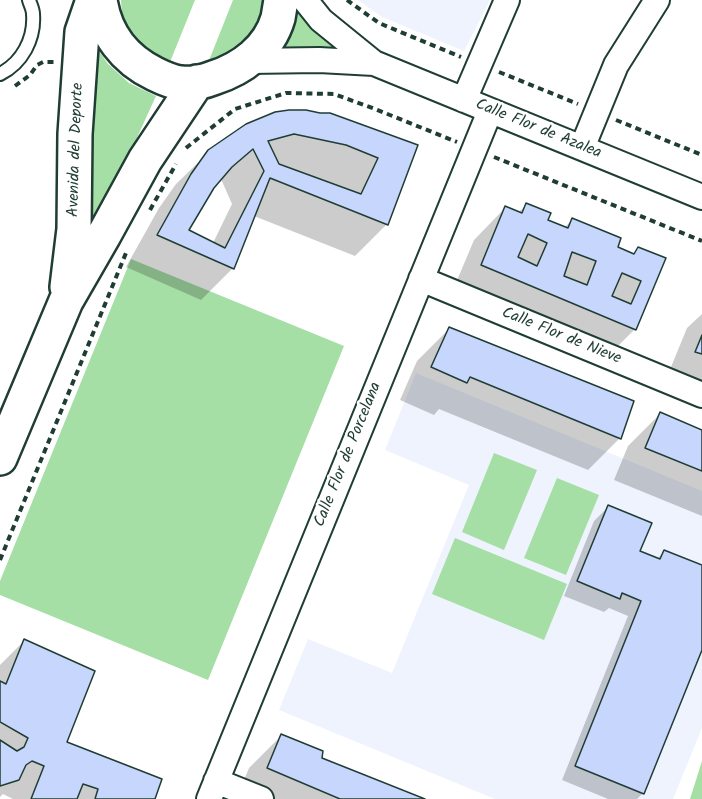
<!DOCTYPE html>
<html>
<head>
<meta charset="utf-8">
<style>
  body { margin:0 }
  canvas { display:block; background:#fff }
</style>
</head>
<body>
<canvas width="702" height="799"></canvas>
<script>
const ctx = document.querySelector('canvas').getContext('2d');
ctx.lineJoin = 'round';
function paint(path, color) {
  ctx.fillStyle = color;
  ctx.fill(path, 'evenodd');
}
function trace(path, color, width, dash) {
  ctx.strokeStyle = color;
  ctx.lineWidth = width;
  ctx.lineCap = dash ? 'butt' : 'round';
  ctx.setLineDash(dash || []);
  ctx.stroke(path);
}
function label(font, color, halo, rows, align = 'center') {
  ctx.font = font + ' Kalam,sans-serif';
  ctx.lineWidth = 5;
  ctx.setLineDash([]);
  ctx.textBaseline = 'middle';
  ctx.strokeStyle = halo;
  ctx.fillStyle = color;
  for (const [text, x, y, turn = 0] of rows) {
    ctx.save();
    ctx.translate(x, y);
    ctx.rotate((+turn || 0) * Math.PI / 180);
    ctx.textAlign = isNaN(turn) ? turn : align;
    if (halo) ctx.strokeText(text, 0, 0);
    ctx.fillText(text, 0, 0);
    ctx.restore();
  }
}
const built = new Path2D(`
  M358 0H490L464 51 382 17Z
  M416 373 702 491V728L673 799H495L279 710 308 639 392 673 469 485 385 450Z`);
const green = new Path2D(`
  M121 0H195L170 62 150 52 133 37 122 16Z
  M233 0H265L264 11 254 31 232 53 208 63Z
  M291 2 348 52 272 53Z
  M92 41 108 64 129 83 156 96 92 236H86Z
  M131 259 344 346 208 680 0 595V581Z
  M494 453 537 470 504 550 462 532Z
  M557 478 599 495 566 575 524 558Z
  M455 538 567 584 544 640 432 594Z
  M702 761V799H690Z`);
const shadow = new Path2D(`
  M247 126 416 146 387 224 355 256 254 216 233 268 201 300 126 267 159 208 176 184 209 152ZM221 179 232 204 213 243 187 231 215 185Z
  M527 204 546 221 564 228 573 219 616 248 632 255 638 248 664 259 635 329 603 361 450 297 474 240 506 207 518 213Z
  M702 314V400L664 384 687 328Z
  M449 329 620 438 588 470 439 409 434 415 400 400 417 361Z
  M660 414 702 431V516L614 480 628 446Z
  M608 507 638 552 657 559 664 552 702 567V646L643 793 637 799H608L562 780 628 616 609 608 604 612 564 596 594 521Z
  M24 641 65 743 153 799H13L3 794 0 797V665Z
  M281 736 320 759 421 799H236L249 768Z`);
const building = new Path2D(`
  M289 110H306L320 113H330L418 145 388 225 270 178 234 269 157 235 191 174 208 150 246 124 275 112ZM294 134 346 145 378 158 361 194 279 164 268 141ZM253 149 264 171 225 248 189 230 214 188 232 167Z
  M526 203 551 213 548 220 568 228 572 218 621 238 618 247 634 254 638 247 666 258 636 330 481 265 505 206 522 213ZM528 234 547 243 537 266 518 257ZM572 252 596 261 587 285 564 276ZM622 273 641 281 631 304 612 296Z
  M449 327 634 401 621 439 470 377 467 383 431 367Z
  M702 335V354L695 352Z
  M660 412 702 430V471L645 448Z
  M608 505 652 523 640 551 660 559 664 550 702 565V650L644 794 575 766 641 601 622 593 620 599 577 581Z
  M24 639 95 671 67 742 162 779 155 799H95L98 789 83 784 77 799H31L44 766 32 761 26 765 19 780 0 786V740L17 751 24 747 28 738 0 722V681L6 684Z
  M281 734 323 751 322 758 425 799H340L267 768Z`);
const path = new Path2D(`
  M347 0 379 23 461 57
  M499 72 578 104
  M15 86 30 75 37 65 43 62H55
  M616 120 702 155
  M186 148 235 109 286 93 334 94 375 109 457 142
  M494 157 702 241
  M150 210 176 164
  M0 560 126 253`);
const lane = new Path2D(`
  M0 74C22 63 35 39 33 14 33 9 30 4 29 0`);
const street = new Path2D(`
  M305 0 321 20 374 63 702 197
  M249 61 319 60 374 63
  M464 100 507 0
  M582 148 616 65 657 0
  M421 279 702 395
  M216 781 261 799
  M209 799 490 111`);
const secondary = new Path2D(`
  M100 0C105 34 124 59 155 74 163 78 173 82 181 83 192 84 203 82 213 78 242 69 269 49 278 18 279 12 280 6 281 0
  M67 287 74 229 75 134 82 32 93 0
  M0 458 66 301 104 235 145 160 197 82`);
const streetNames = [
  ["Calle Flor de Azalea",538,130,22],
  ["Avenida del Deporte",77,150,-88],
  ["Calle Flor de Nieve",561,337,22],
  ["Calle Flor de Porcelana",349,455,-68]
];
paint(built, '#eef3fe');
paint(green, '#a5dfa5');
paint(shadow, '#0003');
paint(building, '#c7d6fd');
trace(building, '#1f3d34', 1.5);
trace(lane, '#1f3d34', 16);
trace(street, '#1f3d34', 28);
trace(secondary, '#1f3d34', 38);
trace(path, '#1f3d34', 4, [6, 4.5]);
trace(lane, '#fff', 12);
trace(street, '#fff', 24);
trace(secondary, '#fff', 33);
label('16px', '#1f3d34', '#fff', streetNames);
</script>
</body>
</html>
